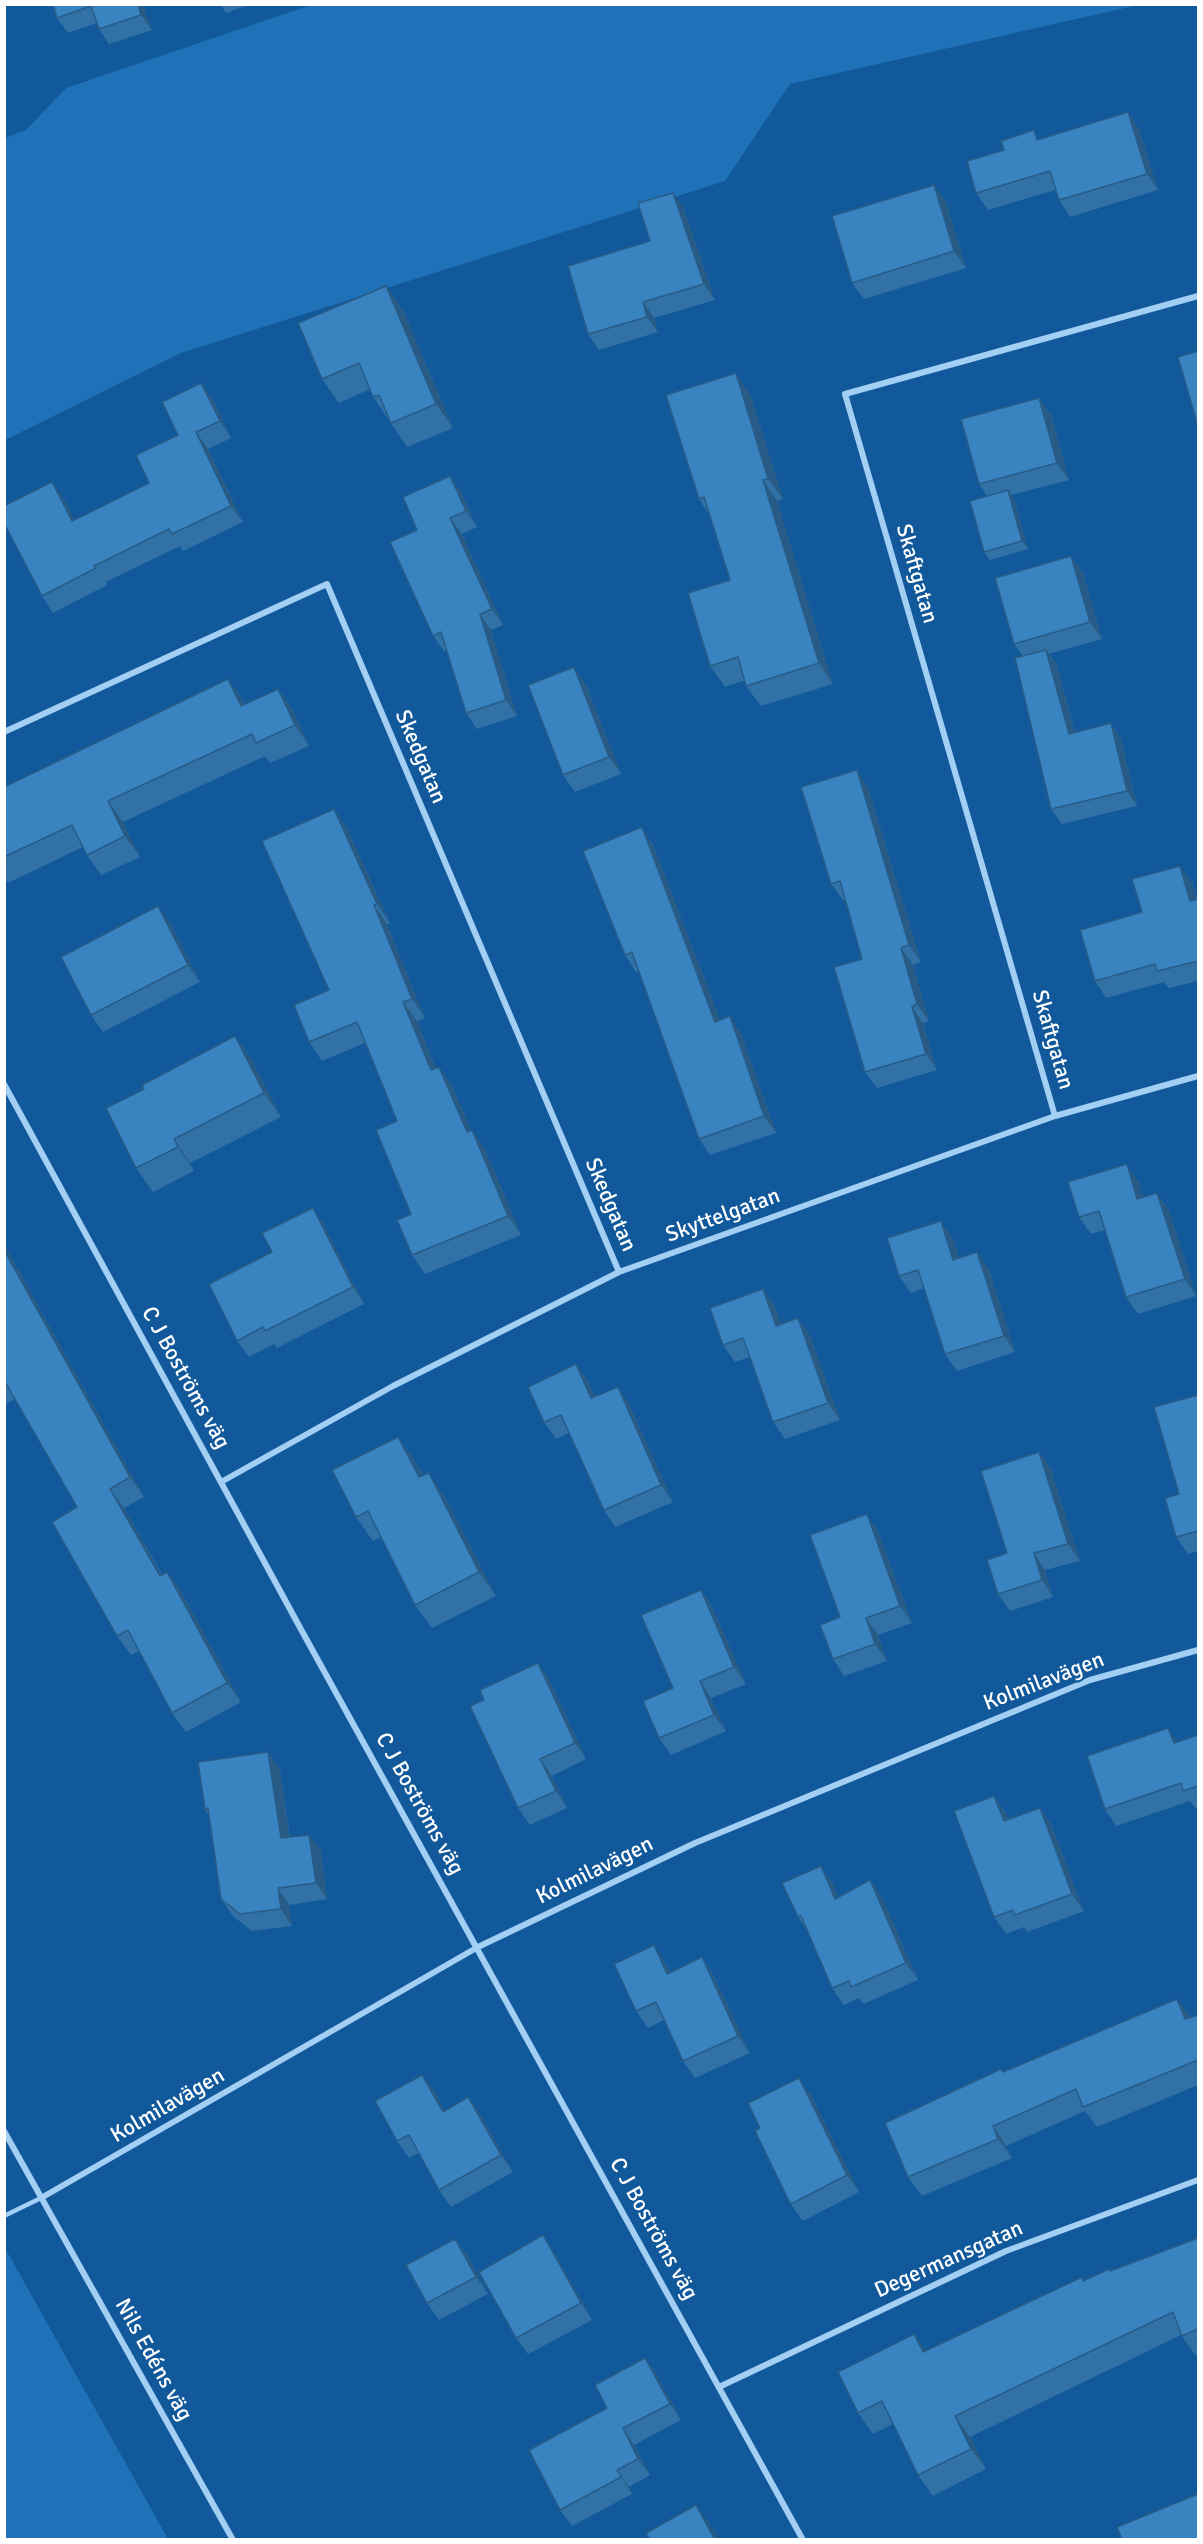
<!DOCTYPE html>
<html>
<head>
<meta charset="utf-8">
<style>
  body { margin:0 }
  #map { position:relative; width:1203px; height:2544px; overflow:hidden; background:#11599a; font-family:Signika,sans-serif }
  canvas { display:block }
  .frame { position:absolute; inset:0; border:6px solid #fff; pointer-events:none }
</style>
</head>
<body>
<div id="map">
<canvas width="1203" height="2544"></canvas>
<div class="frame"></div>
</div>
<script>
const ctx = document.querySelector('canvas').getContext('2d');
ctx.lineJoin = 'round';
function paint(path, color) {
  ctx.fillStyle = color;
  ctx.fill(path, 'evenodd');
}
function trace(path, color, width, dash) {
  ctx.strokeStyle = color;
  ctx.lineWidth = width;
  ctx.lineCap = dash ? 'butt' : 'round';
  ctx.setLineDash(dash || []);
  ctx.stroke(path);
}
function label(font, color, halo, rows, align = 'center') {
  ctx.font = font + ' Signika,sans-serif';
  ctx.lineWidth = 4.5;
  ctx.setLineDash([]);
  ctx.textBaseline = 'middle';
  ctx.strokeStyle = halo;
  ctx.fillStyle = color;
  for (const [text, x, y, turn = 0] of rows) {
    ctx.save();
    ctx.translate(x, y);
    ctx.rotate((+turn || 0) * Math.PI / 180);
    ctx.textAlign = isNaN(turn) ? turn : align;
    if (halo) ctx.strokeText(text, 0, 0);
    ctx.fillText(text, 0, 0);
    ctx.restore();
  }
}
const green = new Path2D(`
  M311 5H1138L790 84 725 181 181 353 5 440V138L26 130 66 88Z
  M4 2248H5L168 2539H5Z`);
const service = new Path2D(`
  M4 2216 41 2198`);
const minor = new Path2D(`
  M4 732 327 584 619 1272
  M4 1084 303 1633 803 2540
  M1055 1116 845 394 1198 296
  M221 1482 393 1386 619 1272 1055 1116 1198 1076
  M4 2131 233 2540
  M41 2198 478 1947 695 1843 1090 1680 1198 1650
  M719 2387 1006 2251 1198 2180`);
const wall = new Path2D(`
  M53 4H143L152 30 109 44 99 29 97 23 68 33 57 18Z
  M220 4H251L226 13Z
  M1128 112 1139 129 1158 190 1070 217 1059 200 1055 190 988 210 976 193 1040 139Z
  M946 202 966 268 864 299 852 283Z
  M684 209 715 300 654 318 658 332 599 350 588 334 650 241Z
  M386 286 403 310 453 428 407 447 373 397 370 389 339 403 322 379Z
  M201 383 213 400 231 438 208 449 243 522 183 551 180 546 106 582 107 585 53 613 42 596 64 499 74 520 149 483 178 435Z
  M750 394 783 499 777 501 833 684 761 706 746 686 745 680 725 687 710 666 730 580 709 514 699 499Z
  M1039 398 1051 415 1069 480 1011 495 1014 499 1028 549 990 560 984 552 987 496 979 484Z
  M450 476 461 492 477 527 462 534 503 625 491 630 517 716 477 729 466 713 447 650 444 651 433 636 417 530Z
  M1071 556 1083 573 1102 639 1049 654 1057 665 1075 732 1121 739 1137 806 1062 824 1051 809 1023 656 1014 644Z
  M228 679 243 700 245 705 278 689 293 710 309 746 270 763 265 756 123 822 140 857 101 875 87 855 83 847 8 883 4 878V787Z
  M586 684 621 774 575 792 563 775Z
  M868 787 921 962 913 965 929 1021 923 1023 937 1070 877 1088 865 1072 862 959 845 900H843L831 884Z
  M334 809 347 828 390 923 387 924 425 1018 417 1021 436 1068 439 1067 452 1086 471 1130H472L485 1149 521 1235 425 1274 412 1255 411 1214 397 1121 365 1043 322 1061 309 1042 329 990Z
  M653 844 720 1020 741 1033 776 1133 710 1155 699 1139 639 971 636 972 625 955Z
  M1192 882 1197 900 1198 899V981L1169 988 1164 982 1106 998 1095 981 1142 912Z
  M170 923 200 982 103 1032 91 1015Z
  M235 1036 252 1060 281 1117 190 1163 194 1171 153 1192 136 1168 144 1089Z
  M1138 1181 1143 1197 1169 1210 1196 1296 1138 1314 1126 1297 1105 1230 1091 1234 1079 1217Z
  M313 1208 324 1225 364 1304 277 1348 274 1344 249 1357 237 1341 272 1252Z
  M953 1238 959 1258 989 1269 1015 1352 957 1371 945 1354 924 1288 911 1293 899 1276Z
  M4 1244 144 1497 124 1508 162 1574 167 1572 181 1591 241 1702 186 1732 172 1713 139 1651 131 1655 117 1636 77 1507 15 1399 4 1405Z
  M775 1306 781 1324 798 1318 810 1335 840 1420 785 1439 773 1422 750 1357 735 1362 723 1345Z
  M576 1364 588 1381 595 1397 618 1387 629 1404 673 1502 615 1527 604 1510 569 1433 556 1439 544 1422Z
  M1198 1395V1551L1188 1554 1176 1537 1179 1494Z
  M398 1437 415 1461 423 1475 445 1497 496 1596 432 1628 415 1605 381 1537 373 1541 356 1517Z
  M1039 1452 1051 1469 1080 1561 1045 1570 1053 1597 1010 1611 998 1594 1007 1553Z
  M867 1514 878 1531 912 1623 878 1635 887 1661 844 1676 833 1659 840 1617Z
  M701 1590 712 1607 746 1684 711 1698 726 1731 671 1755 659 1738Z
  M549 1679 586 1759 552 1776 567 1808 530 1825 518 1808 484 1700Z
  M1198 1735V1807L1195 1808 1190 1801 1116 1826 1105 1809 1178 1742Z
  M280 1769 290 1837 309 1835 321 1851 327 1899 289 1905 292 1926 252 1931 233 1916 221 1899 209 1816 205 1809Z
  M994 1796 1006 1813 1008 1820 1040 1808 1051 1824 1084 1911 1027 1932 1024 1927 1006 1934 994 1917Z
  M821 1866 832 1882 838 1897H882L918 1980 863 2004 859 1998 844 2005 832 1988 808 1932 798 1917Z
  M702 1957 713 1974 750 2053 695 2078 683 2061 664 2020 648 2028 636 2011 665 1962 670 1972Z
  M1177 1999 1190 2018 1198 2015V2085L1097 2127 1085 2111 1006 2146 1012 2158 922 2196 908 2177 1001 2069 1003 2072Z
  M422 2075 434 2091 445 2111 468 2097 480 2114 513 2172 451 2207 439 2190 419 2153 409 2158 397 2141Z
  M811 2095 859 2192 805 2220H802L790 2203Z
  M543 2235 554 2252 592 2320 528 2354 516 2338Z
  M1198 2238V2355L1196 2356 1181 2335 970 2437 986 2469 933 2496 918 2475 893 2424 873 2434 858 2413 926 2351 1084 2280Z
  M455 2239 467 2255 488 2294 439 2320 427 2303Z
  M645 2358 657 2375 681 2420 634 2445 650 2475 629 2487 632 2494 572 2526 560 2510 607 2408Z`);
const shadedWall = new Path2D(`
  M138 4H143L152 30 141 15Z
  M1128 112 1139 129 1158 190 1147 174Z
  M934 185 946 202 966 268 954 251Z
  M673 193 684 209 715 300 704 284Z
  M386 286 403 310 453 428 436 404Z
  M643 302 654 318 658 332 647 317Z
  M736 373 750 394 783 499 768 479Z
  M201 383 213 400 231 438 220 421Z
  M1039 398 1051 415 1069 480 1057 463Z
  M196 432 208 449 243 522 231 506Z
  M450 476 461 492 477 527 466 511Z
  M763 480 777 501 833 684 819 663Z
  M52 482 64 499 84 538 72 521Z
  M1008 490 1014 499 1028 549 1022 541Z
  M450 518 462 534 503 625 492 609Z
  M1071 556 1083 573 1102 639 1090 622Z
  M480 614 491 630 517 716 506 700Z
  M1046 650 1057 665 1079 749 1069 734Z
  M574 667 586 684 621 774 609 757Z
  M228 679 243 700 255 727 241 706Z
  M278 689 293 710 309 746 295 725Z
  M1111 723 1121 739 1137 806 1127 791Z
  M857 770 868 787 921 962 909 945Z
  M108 801 123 822 140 857 125 836Z
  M334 809 347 828 390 923 377 904Z
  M642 827 653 844 727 1038 715 1022Z
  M1180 866 1192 882 1198 905 1190 901Z
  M374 905 387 924 425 1018 412 999Z
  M158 906 170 923 200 982 188 965Z
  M901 948 913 965 929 1021 917 1004Z
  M403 1002 417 1021 444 1089 431 1070Z
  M912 1007 923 1023 937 1070 926 1054Z
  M730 1016 741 1033 776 1133 764 1116Z
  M235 1036 252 1060 281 1117 264 1093Z
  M439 1067 452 1086 480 1151 467 1132Z
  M472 1130 485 1149 521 1235 508 1216Z
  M174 1139 190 1163 194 1171 178 1147Z
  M1127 1164 1138 1181 1149 1216 1137 1199Z
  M1157 1193 1169 1210 1196 1296 1185 1279Z
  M313 1208 324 1225 364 1304 353 1287Z
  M941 1221 953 1238 965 1277 953 1260Z
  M4 1244 144 1497 130 1477 4 1250Z
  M977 1252 989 1269 1015 1352 1004 1336Z
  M763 1289 775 1306 788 1343 776 1326Z
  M798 1318 810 1335 840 1420 828 1403Z
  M576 1364 588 1381 603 1415 591 1398Z
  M618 1387 629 1404 673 1502 661 1485Z
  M398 1437 415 1461 436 1501 419 1477Z
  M1039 1452 1051 1469 1080 1561 1068 1544Z
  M429 1473 445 1497 496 1596 479 1572Z
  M110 1489 124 1508 173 1595 160 1576Z
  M867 1514 878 1531 912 1623 900 1606Z
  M1034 1553 1045 1570 1053 1597 1042 1580Z
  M167 1572 181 1591 241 1702 227 1683Z
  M701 1590 712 1607 746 1684 734 1667Z
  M866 1618 878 1635 887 1661 875 1644Z
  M538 1663 549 1679 586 1759 575 1743Z
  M700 1681 711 1698 726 1731 714 1715Z
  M1168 1728 1180 1745 1174 1743Z
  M268 1752 280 1769 292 1855 281 1838Z
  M540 1759 552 1776 567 1808 556 1791Z
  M994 1796 1006 1813 1015 1838 1004 1821Z
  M1040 1808 1051 1824 1084 1911 1072 1894Z
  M309 1835 321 1851 327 1899 316 1883Z
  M821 1866 832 1882 847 1915 835 1899Z
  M870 1880 882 1897 918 1980 906 1963Z
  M278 1888 289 1905 292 1926 281 1909Z
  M654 1945 665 1962 679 1991 667 1974Z
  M702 1957 713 1974 750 2053 738 2036Z
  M1177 1999 1191 2018 1185 2019Z
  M422 2075 434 2091 455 2129 443 2112Z
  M799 2078 811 2095 859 2192 847 2175Z
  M468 2097 480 2114 513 2172 501 2155Z
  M993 2126 1006 2146 1012 2158 998 2139Z
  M543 2235 554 2252 592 2320 581 2303Z
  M455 2239 467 2255 488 2294 476 2277Z
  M914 2334 929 2355 923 2352Z
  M645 2358 657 2375 681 2420 670 2404Z
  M955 2416 970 2437 986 2469 971 2449Z
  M623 2428 634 2445 650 2475 638 2459Z
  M617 2470 629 2487 632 2494 621 2477Z
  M696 2505 713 2529 719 2540H715Z`);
const building = new Path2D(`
  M53 4H138L141 15 99 29 91 6 57 18Z
  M1128 112 1147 174 1059 200 1050 171 976 193 967 161 1004 150 1001 141 1034 130 1037 140Z
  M934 185 954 251 852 283 832 216Z
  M673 193 704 284 643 302 647 317 588 334 568 266 650 241 638 203Z
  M386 286 436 404 391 423 379 395 373 397 359 363 322 379 298 323Z
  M1198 351V422L1197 423 1178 357Z
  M736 373 768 479 763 480 819 663 746 686 738 657 710 666 688 593 730 580 704 497 699 499 666 395Z
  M201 383 220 421 196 432 231 506 172 534 169 529 94 566 96 568 42 596 4 523V506L52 482 72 521 149 483 136 455 178 435 162 402Z
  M1039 398 1057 463 979 484 961 419Z
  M450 476 466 511 450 518 492 609 480 614 506 700 466 713 441 632 433 636 390 542 417 530 403 497Z
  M1008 490 1022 541 984 552 970 501Z
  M1071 556 1090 622 1014 644 995 578Z
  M1046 650 1069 734 1111 723 1127 791 1051 809 1015 658Z
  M574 667 609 757 563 775 528 685Z
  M228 679 241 706 278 689 295 725 256 743 252 734 108 801 125 836 87 855 72 825 4 857V787Z
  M857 770 909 945 901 948 917 1004 912 1007 926 1054 865 1072 834 967 862 959 840 881 831 884 801 787Z
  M334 809 377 904 374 905 412 999 403 1002 431 1070 439 1067 467 1132 472 1130 508 1216 412 1255 397 1220 411 1214 376 1130 397 1121 357 1022 309 1042 294 1005 329 990 262 841Z
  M642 827 715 1022 730 1016 764 1116 699 1139 632 952 625 955 583 851Z
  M1180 866 1190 901 1198 899V961L1157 971 1155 964 1095 981 1080 930 1142 912 1132 879Z
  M158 906 188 965 91 1015 61 957Z
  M235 1036 264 1093 174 1139 178 1147 136 1168 106 1108 144 1089 142 1085Z
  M1127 1164 1137 1199 1157 1193 1185 1279 1126 1297 1099 1211 1079 1217 1068 1182Z
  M313 1208 353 1287 265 1331 263 1327 237 1341 209 1284 272 1252 262 1233Z
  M941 1221 953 1260 977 1252 1004 1336 945 1354 918 1270 899 1276 887 1238Z
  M4 1250 130 1477 110 1489 160 1576 167 1572 227 1683 172 1713 128 1630 117 1636 52 1522 77 1507 4 1380Z
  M763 1289 776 1326 798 1318 828 1403 773 1422 743 1338 723 1345 710 1308Z
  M576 1364 591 1398 618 1387 661 1485 604 1510 561 1415 544 1422 528 1387Z
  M1198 1395V1531L1176 1537 1165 1498 1179 1494 1154 1407Z
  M398 1437 419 1477 429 1473 479 1572 415 1605 368 1511 356 1517 332 1470Z
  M1039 1452 1068 1544 1034 1553 1042 1580 998 1594 987 1560 1007 1553 981 1471Z
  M867 1514 900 1606 866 1618 875 1644 833 1659 820 1625 840 1617 810 1535Z
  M701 1590 734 1667 700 1681 714 1715 659 1738 643 1701 673 1688 641 1615Z
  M538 1663 575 1743 540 1759 556 1791 518 1808 470 1706 484 1700 480 1690Z
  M1168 1728 1174 1743 1198 1735V1786L1183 1791 1181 1783 1105 1809 1087 1756Z
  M268 1752 281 1838 309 1835 316 1883 278 1888 281 1909 240 1914 221 1899 208 1808 205 1809 198 1762Z
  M994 1796 1004 1821 1040 1808 1072 1894 1015 1915 1013 1910 994 1917 954 1811Z
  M821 1866 835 1899 870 1880 906 1963 851 1987 849 1981 832 1988 801 1916 798 1917 782 1883Z
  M654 1945 667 1974 702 1957 738 2036 683 2061 656 2002 636 2011 614 1964Z
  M1177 1999 1185 2019 1198 2015V2060L1083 2107 1076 2089 993 2126 998 2139 908 2177 885 2123 1001 2069 1003 2072Z
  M422 2075 443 2112 468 2097 501 2155 439 2190 409 2135 397 2141 375 2101Z
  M799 2078 847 2175 793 2203H790L755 2131 760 2128 748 2103Z
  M543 2235 581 2303 516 2338 479 2272Z
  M1198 2238V2329L1182 2336 1173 2312 955 2416 971 2449 918 2475 882 2401 858 2413 838 2372 914 2334 923 2352 1082 2277 1083 2281 1109 2269 1110 2271Z
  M455 2239 476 2277 427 2303 406 2265Z
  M645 2358 670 2404 623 2428 638 2459 617 2470 621 2477 560 2510 529 2450 607 2408 595 2385Z
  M1198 2494V2540H1122L1117 2527Z
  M696 2505 715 2540H650L646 2533Z`);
const streetNames = [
  ["Skaftgatan",916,574,74],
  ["Skedgatan",420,757,67],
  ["Skaftgatan",1052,1040,74],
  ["Skedgatan",610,1205,67],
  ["Skyttelgatan",723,1216,-20],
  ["C J Boströms väg",185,1378,61],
  ["Kolmilavägen",1044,1682,-21],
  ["C J Boströms väg",419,1804,61],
  ["Kolmilavägen",595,1871,-26],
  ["Kolmilavägen",168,2106,-30],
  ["C J Boströms väg",653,2229,61],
  ["Degermansgatan",949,2260,-24],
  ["Nils Edéns väg",153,2360,61]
];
paint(green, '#1f72b7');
trace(service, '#a3cff4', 4.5);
trace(minor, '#a3cff4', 6);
paint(wall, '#3171a6');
paint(shadedWall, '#285c87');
paint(building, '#3983c1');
trace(building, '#285c87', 1.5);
label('22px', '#fff', '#11599a', streetNames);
</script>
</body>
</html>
